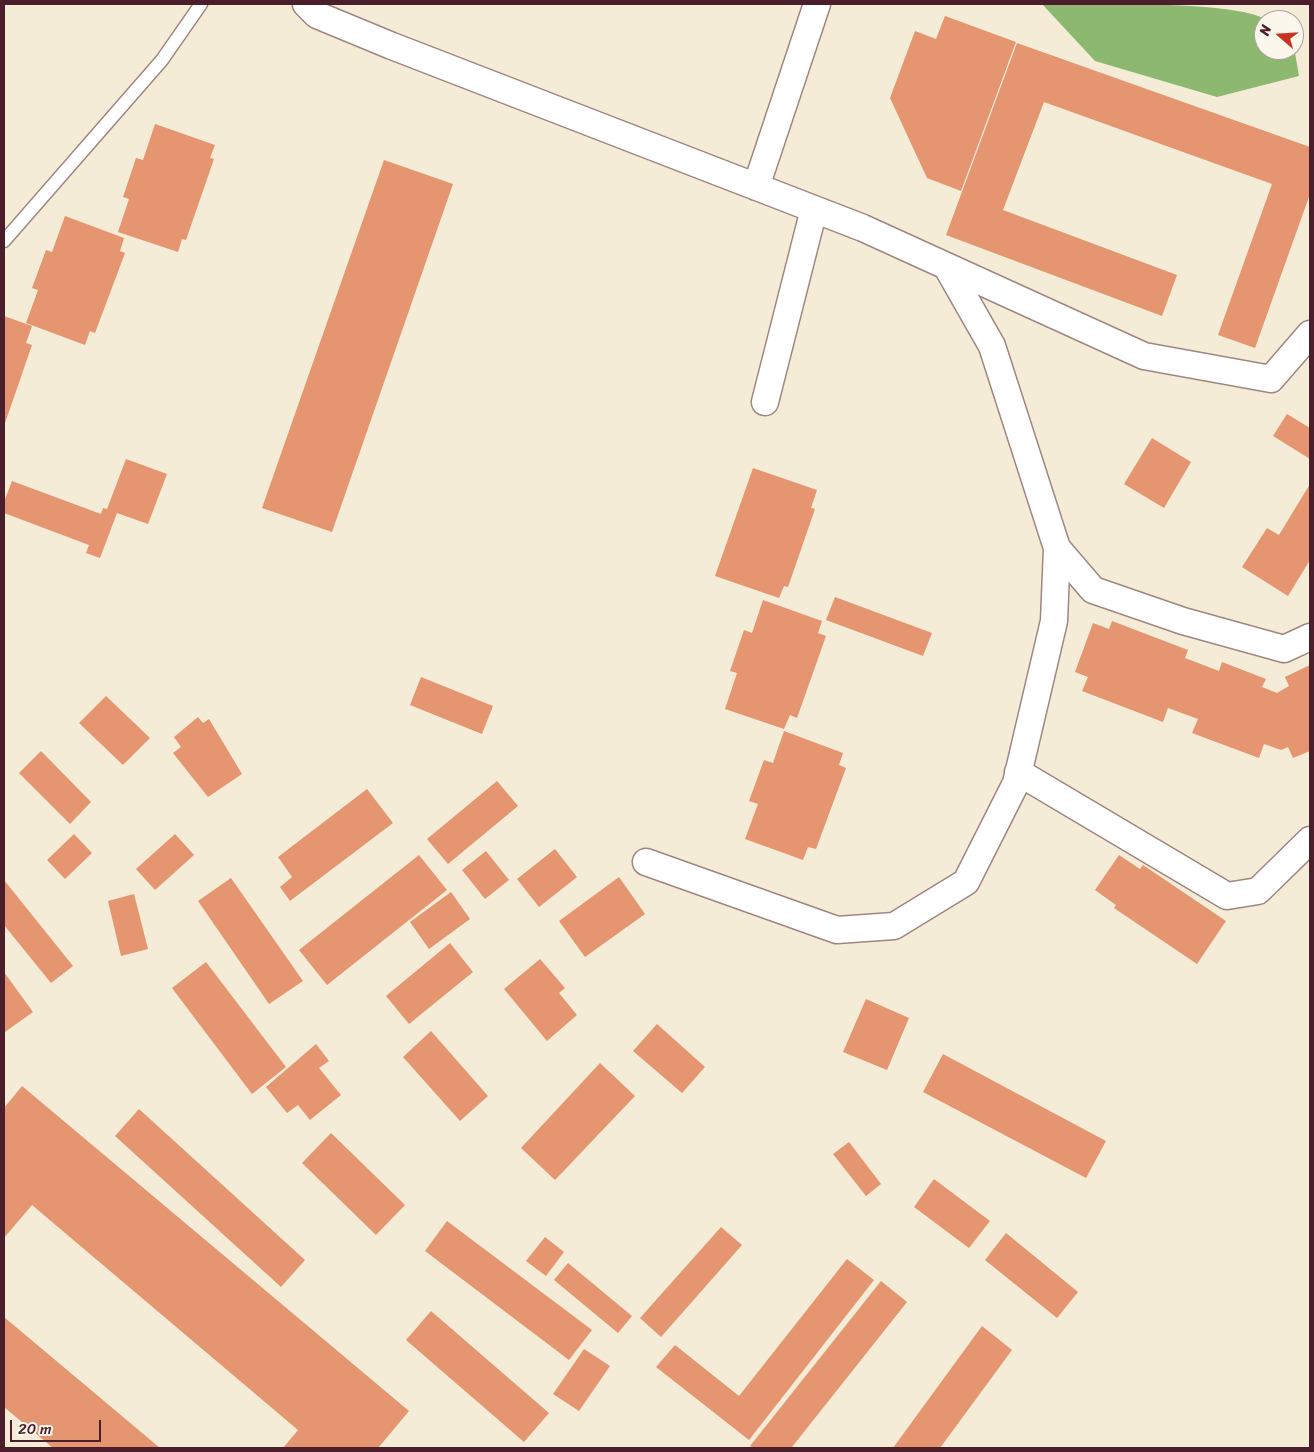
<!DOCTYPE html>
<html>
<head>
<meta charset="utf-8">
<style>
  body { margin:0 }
  #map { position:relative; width:1314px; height:1452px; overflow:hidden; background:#f4ecd6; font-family:Sriracha,sans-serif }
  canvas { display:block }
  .frame { position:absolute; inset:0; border:5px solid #4a1f2b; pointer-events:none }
  .north { position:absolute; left:1254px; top:10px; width:50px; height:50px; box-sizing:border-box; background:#fbf7ec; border:1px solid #b4a19f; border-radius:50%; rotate:289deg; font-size:14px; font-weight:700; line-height:20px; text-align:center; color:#4a1f2b }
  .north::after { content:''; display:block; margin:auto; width:18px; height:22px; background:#c8321e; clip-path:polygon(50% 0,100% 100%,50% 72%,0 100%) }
  .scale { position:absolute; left:10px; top:1420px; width:91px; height:22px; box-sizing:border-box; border:2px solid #4a1f2b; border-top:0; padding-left:6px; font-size:15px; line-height:18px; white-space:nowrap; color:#4a1f2b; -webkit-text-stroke:4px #fbf7ec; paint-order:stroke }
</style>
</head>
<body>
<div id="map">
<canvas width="1314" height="1452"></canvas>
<div class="frame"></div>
<div class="north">N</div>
<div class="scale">20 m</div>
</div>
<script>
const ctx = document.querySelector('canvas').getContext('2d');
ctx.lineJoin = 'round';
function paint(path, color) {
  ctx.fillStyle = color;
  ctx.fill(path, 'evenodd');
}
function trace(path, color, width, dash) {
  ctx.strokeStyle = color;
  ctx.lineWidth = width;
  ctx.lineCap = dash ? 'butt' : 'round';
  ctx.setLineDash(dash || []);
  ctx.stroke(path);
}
const forest = new Path2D(`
  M1042 4C1084 4 1239 0 1266 20L1264 50H1294V47L1299 76 1217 97 1095 61Z`);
const building = new Path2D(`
  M945 16 1016 42 961 191 927 178 890 98 915 31 936 39Z
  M1017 43 1310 147V194L1255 348 1218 335 1272 184 1044 102 1003 210 1177 275 1162 316 946 235Z
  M155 124 215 145 210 158 214 159 186 240 182 239 178 252 118 232 129 199 123 197 136 158 143 160Z
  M384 160 453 184 332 532 262 508Z
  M65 216 124 238 120 251 125 253 95 333 90 331 85 345 26 323 38 290 32 288 46 250 52 252Z
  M4 316 32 326 26 343 32 345 4 426Z
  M1287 414 1310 428V459L1273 436Z
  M1152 438 1191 462 1164 508 1124 484Z
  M126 459 167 474 148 524 117 513 100 558 86 553 89 545 4 513V502L12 481 101 514 103 508 107 509Z
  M753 468 817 490 811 508 815 509 788 587 784 586 779 598 715 576Z
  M1310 484V560L1288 596 1242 567 1267 528 1279 535Z
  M835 597 932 633 923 656 826 620Z
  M763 600 822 621 818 633 826 636 797 718 790 715 784 729 725 709 737 673 730 671 744 630 752 633Z
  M1112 621 1188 650 1185 658 1219 671 1222 662 1266 679 1262 687 1277 693 1289 686 1285 677 1310 665V751L1293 758 1288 747 1281 750 1264 744 1259 758 1192 733 1198 719 1168 708 1163 722 1082 691 1088 677 1075 672 1093 623 1109 629Z
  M421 677 493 706 482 734 410 705Z
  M106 696 150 738 123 765 79 723Z
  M198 717 203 723 209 719 242 774 208 797 173 753 181 747 174 737Z
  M784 731 843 753 839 765 846 768 816 849 808 847 803 860 745 839 758 804 749 801 764 760 773 763Z
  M41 751 91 802 70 824 19 773Z
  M497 781 518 806 448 864 427 839Z
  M367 789 393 823 290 901 280 887 292 877 278 857Z
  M74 834 92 853 65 879 47 860Z
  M175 834 194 855 155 890 136 869Z
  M555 849 577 877 539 907 517 879Z
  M486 851 509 880 485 899 462 870Z
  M419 855 447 890 327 985 299 950Z
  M1119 855 1140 869 1143 865 1226 921 1197 964 1114 908 1116 905 1095 890Z
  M619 877 645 914 585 957 559 921Z
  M231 878 303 981 269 1004 198 901Z
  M4 880 73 966 51 983 4 925Z
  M451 892 470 919 429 949 410 922Z
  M134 894 148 949 121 956 108 901Z
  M450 943 473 972 409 1024 386 996Z
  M540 959 565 988 559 993 577 1015 547 1041 504 989Z
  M206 962 286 1067 252 1094 172 988Z
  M4 972 33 1012 5 1032 4 1030Z
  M866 999 909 1018 887 1070 843 1052Z
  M657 1024 705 1067 682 1093 633 1051Z
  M431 1031 488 1096 460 1121 403 1057Z
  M316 1044 329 1061 319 1068 341 1095 310 1120 298 1105 287 1113 266 1087Z
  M943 1054 1106 1141 1086 1178 923 1092Z
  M600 1063 635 1096 555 1180 521 1148Z
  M22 1086 409 1411 378 1448H283L298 1430 32 1205 4 1238V1108Z
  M139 1109 305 1260 281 1287 115 1136Z
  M331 1133 405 1205 376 1235 302 1163Z
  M849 1142 881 1184 866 1196 833 1154Z
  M934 1179 990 1221 969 1248 914 1207Z
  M447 1221 592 1330 569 1360 425 1251Z
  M721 1227 742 1245 661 1337 640 1318Z
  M1006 1233 1078 1292 1057 1318 985 1260Z
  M545 1237 564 1252 546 1276 526 1261Z
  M847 1259 874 1280 749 1440 656 1367 675 1345 739 1396Z
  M568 1263 632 1316 618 1333 554 1280Z
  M881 1281 907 1302 792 1447 794 1448H754L750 1446Z
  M431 1311 549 1413 524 1442 406 1340Z
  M4 1317 160 1448H53L4 1407Z
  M982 1326 1012 1350 940 1448H893Z
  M584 1349 610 1366 579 1411 553 1394Z`);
const service = new Path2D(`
  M4 241 162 60 201 4`);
const minor = new Path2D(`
  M306 4 317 15 392 46 863 228 1144 356 1271 379 1310 334
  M756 187 817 4
  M947 267 992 346 1057 548 1093 590 1183 621 1284 649 1310 637
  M765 402 814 209
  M1018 772 1227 896 1258 891 1310 840
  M646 862 837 930 894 926 966 882 1016 783 1054 621 1057 548`);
paint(forest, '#8cb870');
paint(building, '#e5956f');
trace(service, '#9f8680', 15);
trace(minor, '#9f8680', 29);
trace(service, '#fff', 12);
trace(minor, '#fff', 26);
</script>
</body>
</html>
